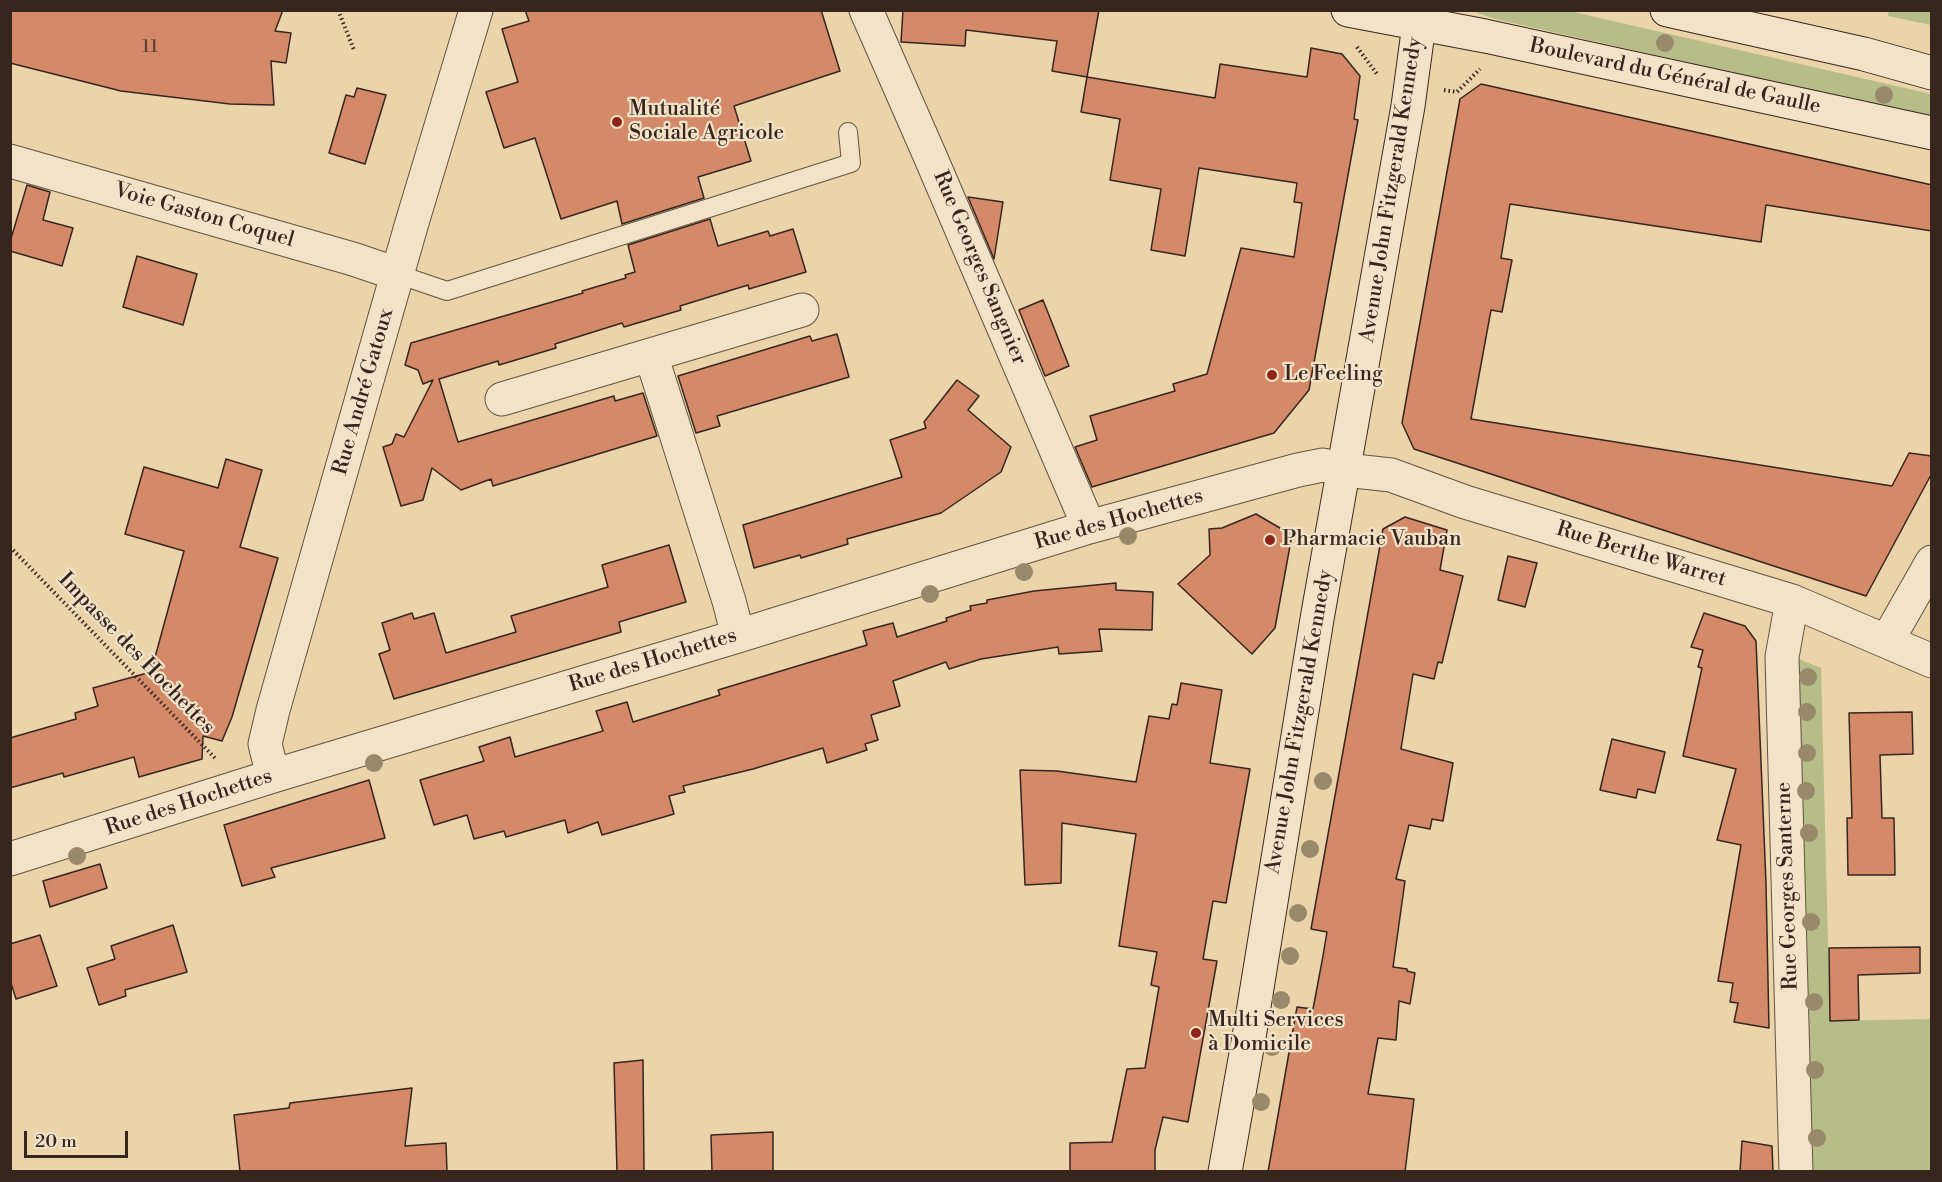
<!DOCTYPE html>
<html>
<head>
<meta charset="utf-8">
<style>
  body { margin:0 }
  #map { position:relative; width:1942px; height:1182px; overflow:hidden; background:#ebd4aa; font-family:"Libre Bodoni",serif }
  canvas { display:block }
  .frame { position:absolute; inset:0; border:12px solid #36261e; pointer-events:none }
  .scale { position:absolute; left:24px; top:1131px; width:104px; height:27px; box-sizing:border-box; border:3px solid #36261e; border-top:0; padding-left:8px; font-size:18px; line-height:21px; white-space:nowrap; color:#36261e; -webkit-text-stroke:4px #f2e3c8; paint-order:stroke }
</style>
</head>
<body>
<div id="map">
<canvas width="1942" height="1182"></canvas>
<div class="frame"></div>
<div class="scale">20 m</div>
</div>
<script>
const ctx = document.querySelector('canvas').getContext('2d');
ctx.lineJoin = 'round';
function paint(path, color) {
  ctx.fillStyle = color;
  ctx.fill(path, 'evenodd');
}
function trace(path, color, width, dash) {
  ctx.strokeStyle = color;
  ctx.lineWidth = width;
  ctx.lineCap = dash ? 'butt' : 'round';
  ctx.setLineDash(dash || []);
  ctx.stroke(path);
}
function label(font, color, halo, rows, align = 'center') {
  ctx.font = font + ' "Libre Bodoni",serif';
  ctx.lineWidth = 4.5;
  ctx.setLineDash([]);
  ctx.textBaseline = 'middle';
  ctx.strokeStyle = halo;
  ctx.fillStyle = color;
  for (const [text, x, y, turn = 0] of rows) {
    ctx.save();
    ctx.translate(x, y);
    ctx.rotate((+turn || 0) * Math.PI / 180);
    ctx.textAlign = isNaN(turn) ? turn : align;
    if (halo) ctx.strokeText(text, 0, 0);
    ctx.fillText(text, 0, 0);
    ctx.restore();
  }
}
const green = new Path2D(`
  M1472 11H1569L1931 94V117L1495 19Z
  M1889 11H1931V25L1888 16Z
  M1796 658 1821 668 1830 1021 1931 1019V1171H1809Z`);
const building = new Path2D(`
  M10 10H283L275 31 291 33 286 63 271 61 274 105 230 104 121 91 10 63Z
  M525 10H821L840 71 734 106 751 161 698 177 704 198 622 224 617 201 561 219 535 138 504 148 486 92 518 82 502 29 529 21Z
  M903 10H1099L1087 77 1052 71 1057 41 966 30 965 46 901 42Z
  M1311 48 1342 54 1360 76 1354 119 1358 120 1309 390 1274 433 1092 487 1075 447 1097 440 1090 416 1175 391 1173 384 1207 374 1241 248 1294 257 1302 203 1294 202 1297 183 1199 168 1185 256 1151 250 1161 189 1110 180 1120 119 1081 112 1087 77 1215 98 1220 64 1307 77Z
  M1481 84 1932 185V231L1766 205 1761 242 1510 204 1501 258 1512 260 1502 312 1491 310 1471 419 1892 486 1909 453 1932 456V473L1866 596 1414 449 1402 423 1460 99Z
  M357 88 386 95 365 164 329 153 346 95 354 97Z
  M27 185 50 192 43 220 73 228 62 266 10 251V242Z
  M968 197 1003 202 994 259Z
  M710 219 718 246 768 231 770 236 793 229 806 272 749 289 748 285 680 306 681 310 624 327 622 323 555 344 556 348 499 365 498 361 439 379 458 442 614 396 615 401 643 393 657 436 493 486 491 479 461 490 432 468 423 500 401 506 383 447 392 444 396 434 404 437 433 380 423 384 418 370 405 365 411 343 583 293 582 291 626 278 625 275 635 272 628 245Z
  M137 256 197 274 183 325 123 307Z
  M1043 300 1069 366 1045 376 1019 310Z
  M837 334 849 377 717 416 720 426 696 433 678 376 810 336 812 341Z
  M957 380 979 396 968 410 1011 447 1001 472 941 513 847 539 848 544 801 558 800 555 754 568 743 525 902 477 890 440 926 428 924 422Z
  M226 459 262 470 240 547 278 558 232 717 222 741 203 736 202 759 139 777 134 757 64 777 63 773 10 788V738L76 719 75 713 98 706 93 688 151 672 184 551 125 534 144 467 218 488Z
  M1256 514 1292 535 1275 628 1252 654 1178 584 1210 555 1209 529 1222 528Z
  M1405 517 1447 530 1440 570 1463 576 1442 663 1438 662 1434 679 1413 674 1401 749 1453 763 1443 821 1432 819 1430 829 1409 825 1396 879 1405 881 1393 967 1407 969V971L1415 973 1410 1004 1399 1001 1396 1040 1378 1038 1368 1094 1414 1099 1405 1172H1268L1297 1007 1313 1009 1323 956 1327 932 1311 929 1383 529Z
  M669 545 686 602 619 622 621 632 394 699 379 654 390 650 382 623 412 613 414 619 434 613 446 653 516 632 511 616 608 587 602 565Z
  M1508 556 1537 563 1525 607 1498 600Z
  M1116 583V590L1153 592 1152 630 1099 629 1102 651 1059 654 1058 647 981 659 949 669 946 662 893 681 900 706 871 715 878 740 865 744 867 750 827 763 823 748 753 769 683 786 685 792 669 796 674 814 602 835 598 822 568 833 565 820 506 837 504 831 474 839 467 815 434 825 420 780 484 761 479 747 510 737 515 757 603 731 596 711 627 702 633 722 720 695 718 690 867 645 863 631 893 623 897 637 947 621 946 618 971 610 970 606 987 603V600L1034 591Z
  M1704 613 1745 626 1756 641 1766 883 1769 1028 1734 1022 1738 1003 1730 1002 1733 983 1718 981 1741 845 1717 840 1736 769 1683 756 1702 668 1698 667 1703 650 1691 647Z
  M1181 683 1222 690 1210 763 1250 769 1226 903 1213 901 1203 959 1217 961 1188 1122 1163 1117 1155 1150V1172H1070V1143L1112 1142 1127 1069 1145 1068 1159 987 1151 985 1157 952 1119 946 1136 834 1062 823 1061 883 1025 885 1020 770 1057 771 1136 782 1149 716 1169 719 1172 704 1177 705Z
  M1912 712 1913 754 1880 755 1882 818H1894L1895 875H1848L1847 818H1852L1849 713Z
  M1612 739 1665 752 1655 793 1638 789 1636 798 1600 790Z
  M369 780 385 838 271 868 275 877 242 886 224 825Z
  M100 864 107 888 50 907 43 881Z
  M173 925 187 972 125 990 126 996 99 1005 87 968 115 959 111 946Z
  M40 935 57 986 16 999 10 980V944Z
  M1920 947V973L1858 975 1859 1020 1830 1021 1829 948Z
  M643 1060 644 1172H617L614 1063Z
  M412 1088 405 1146 446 1143 447 1172H240L234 1115 289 1108 290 1103Z
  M773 1132V1172H712L711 1135Z
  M1742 1141 1772 1146 1773 1172H1740Z`);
const path = new Path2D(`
  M338 10 354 50
  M1357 47 1377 74
  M1444 90 1457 92 1480 69
  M10 547 216 759`);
const lane = new Path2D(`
  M397 274 447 291 851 163 848 132`);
const street = new Path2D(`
  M866 10 930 156 1089 527
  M10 161 353 259 397 274
  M651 355 729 601 738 636
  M502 399 802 310
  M1792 601 1782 657 1796 1172
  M1887 641 1932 562
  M273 776 265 744 273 710 411 226 476 10
  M10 859 273 776 738 636 1089 527 1298 470 1323 465 1345 470 1391 475 1465 502 1792 601 1932 661`);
const secondary = new Path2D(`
  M1348 10 1485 36 1932 133
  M1667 10 1864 54 1932 73
  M1225 1172 1250 1031 1317 619 1408 106 1421 10`);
const trees = [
  [1665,43],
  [1884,95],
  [1128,536],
  [1024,572],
  [930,594],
  [1808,677],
  [1807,712],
  [1807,753],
  [374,763],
  [1323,781],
  [1806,791],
  [1809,833],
  [1310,849],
  [77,856],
  [1298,913],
  [1811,922],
  [1290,956],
  [1281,1000],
  [1814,1002],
  [1272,1047],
  [1815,1070],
  [1261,1102],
  [1817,1138]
];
const markers = [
  [617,122,6,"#8f2418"],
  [1272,375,6,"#8f2418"],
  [1270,540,6,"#8f2418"],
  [1196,1033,6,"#8f2418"]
];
const numberNames = [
  ["11",150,48]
];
const streetNames = [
  ["Boulevard du Général de Gaulle",1675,77,12],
  ["Avenue John Fitzgerald Kennedy",1392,190,-81],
  ["Voie Gaston Coquel",204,216,16],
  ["Rue Georges Sangnier",979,268,67],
  ["Rue André Gatoux",364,392,-74],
  ["Rue des Hochettes",1119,520,-16],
  ["Rue Berthe Warret",1641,555,17],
  ["Impasse des Hochettes",136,654,46],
  ["Rue des Hochettes",653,661,-17],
  ["Avenue John Fitzgerald Kennedy",1300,722,-80],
  ["Rue des Hochettes",189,803,-18],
  ["Rue Georges Santerne",1788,886,-92]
];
const poiNames = [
  ["Mutualité",629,110],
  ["Sociale Agricole",629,134],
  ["Le Feeling",1284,375],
  ["Pharmacie Vauban",1282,540],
  ["Multi Services",1208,1021],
  ["à Domicile",1208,1045]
];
paint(green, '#b7bd88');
paint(building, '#d48968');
trace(building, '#36261e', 1.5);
trace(lane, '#635241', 20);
trace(street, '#635241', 35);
trace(secondary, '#36261e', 35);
trace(path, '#36261e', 4, [1.5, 3]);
trace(lane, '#f2e3c8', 18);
trace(street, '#f2e3c8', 33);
trace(secondary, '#f2e3c8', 33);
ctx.fillStyle = '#99896b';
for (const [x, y] of trees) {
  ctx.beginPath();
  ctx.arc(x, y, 9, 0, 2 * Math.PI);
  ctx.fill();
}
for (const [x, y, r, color] of markers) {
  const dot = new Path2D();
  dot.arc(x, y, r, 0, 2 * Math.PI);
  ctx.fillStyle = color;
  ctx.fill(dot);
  trace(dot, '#f2e3c8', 2);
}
label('18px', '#5e3f30', null, numberNames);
label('21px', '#36261e', '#f2e3c8', streetNames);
label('21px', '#36261e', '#f2e3c8', poiNames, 'left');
</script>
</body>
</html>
